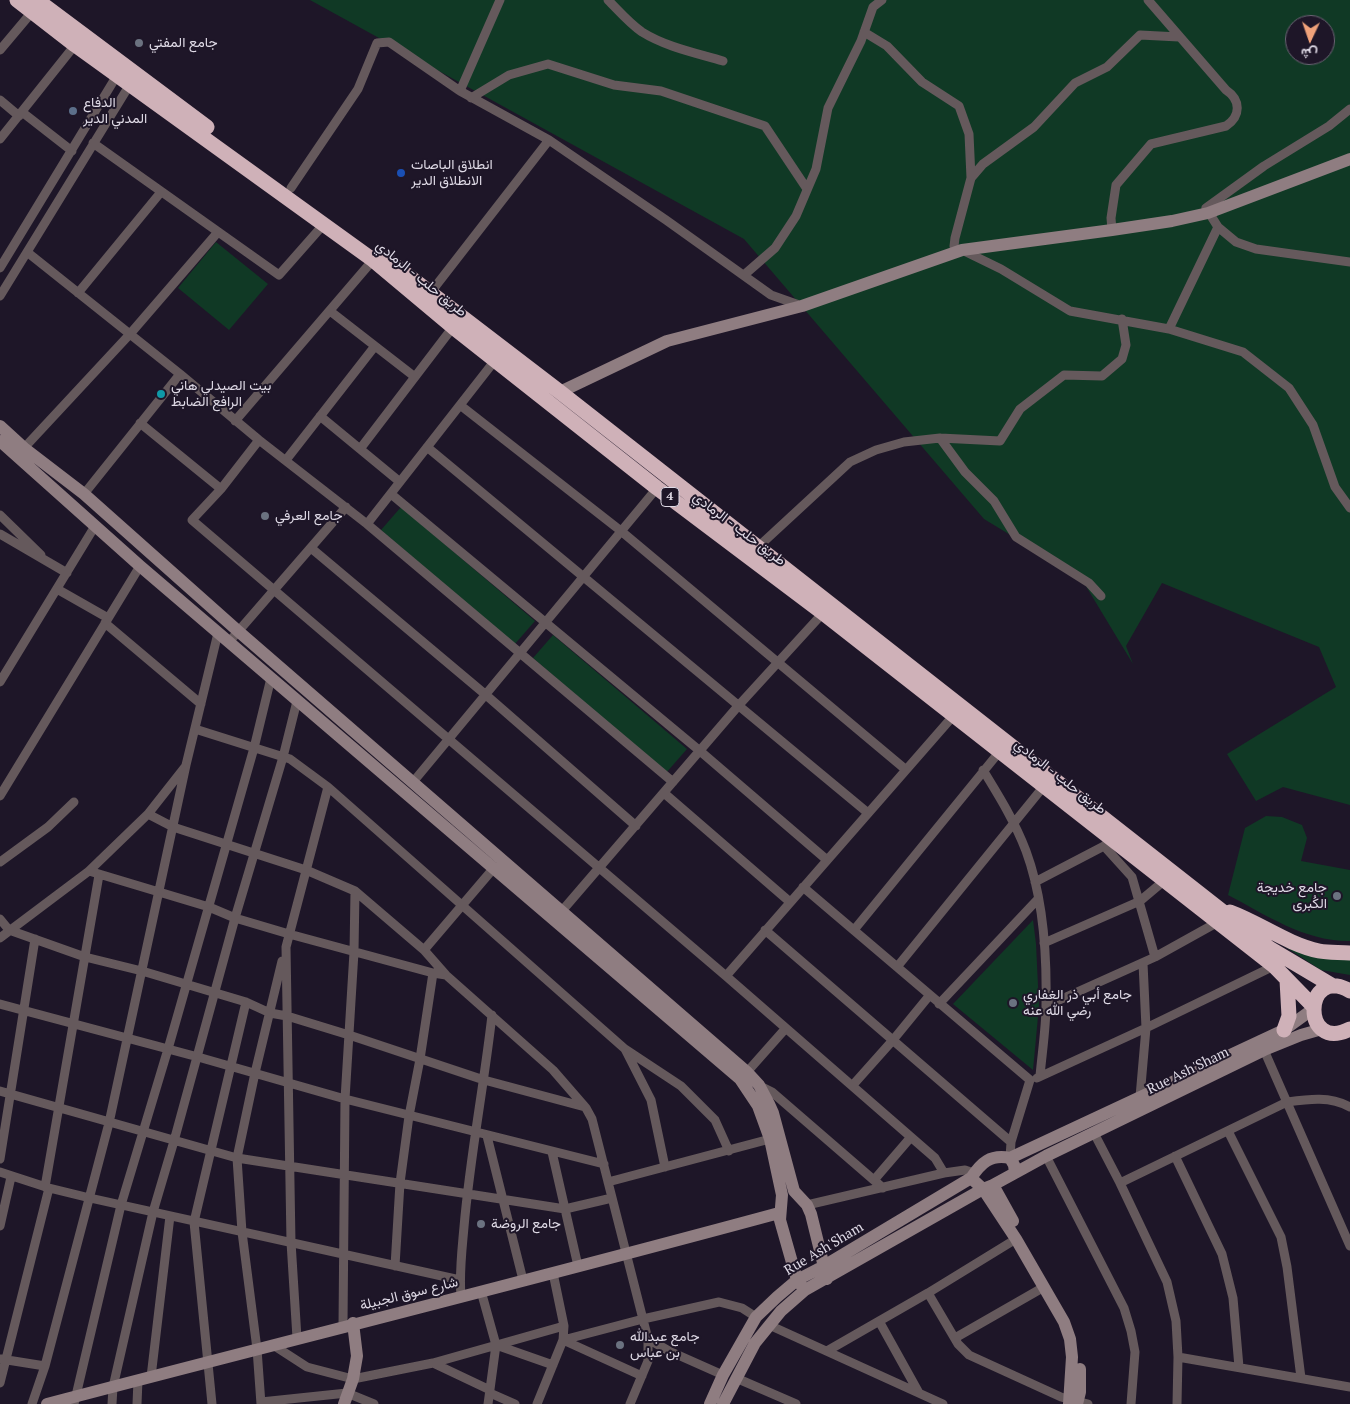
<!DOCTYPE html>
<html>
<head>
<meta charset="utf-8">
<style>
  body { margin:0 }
  #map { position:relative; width:1350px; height:1404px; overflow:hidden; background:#1e1628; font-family:"PT Serif",Vazirmatn,serif }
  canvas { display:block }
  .north { position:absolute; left:1285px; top:15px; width:50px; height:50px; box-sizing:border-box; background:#1e1628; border:1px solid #6b6474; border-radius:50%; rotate:183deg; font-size:14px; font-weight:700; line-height:20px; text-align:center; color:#dfdae6 }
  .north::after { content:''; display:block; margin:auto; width:18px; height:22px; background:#f0a27a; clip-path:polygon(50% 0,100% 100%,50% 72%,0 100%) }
</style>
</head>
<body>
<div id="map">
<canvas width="1350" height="1404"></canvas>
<div class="north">ش</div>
</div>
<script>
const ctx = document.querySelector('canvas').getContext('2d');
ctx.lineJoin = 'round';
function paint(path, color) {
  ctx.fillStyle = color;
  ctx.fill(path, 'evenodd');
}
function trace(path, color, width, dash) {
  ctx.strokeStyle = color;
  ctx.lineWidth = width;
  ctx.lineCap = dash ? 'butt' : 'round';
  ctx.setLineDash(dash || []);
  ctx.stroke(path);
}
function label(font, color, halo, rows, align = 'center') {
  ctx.font = font + ' "PT Serif",Vazirmatn,serif';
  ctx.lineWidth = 4;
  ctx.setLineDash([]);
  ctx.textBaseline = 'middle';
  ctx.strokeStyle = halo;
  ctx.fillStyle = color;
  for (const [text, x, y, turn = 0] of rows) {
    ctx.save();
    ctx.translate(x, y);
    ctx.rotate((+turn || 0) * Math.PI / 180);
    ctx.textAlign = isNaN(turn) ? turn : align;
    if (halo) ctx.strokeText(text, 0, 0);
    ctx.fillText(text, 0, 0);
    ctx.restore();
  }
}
const green = new Path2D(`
  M310 0H1350V805L1283 787 1256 801 1227 754 1336 687 1319 647 1162 583 1126 646 1133 664 1081 578 984 519 744 239ZM1295 25H1325V55H1295Z
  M216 242 268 284 229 330 178 288Z
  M401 507 535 621 514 645 381 530Z
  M553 635 687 749 666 773 533 658Z
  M1266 816 1282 817 1302 825 1307 838 1301 861 1350 870V941C1306 942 1266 915 1228 895L1245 828Z
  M1033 920 1036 944 1039 1006 1033 1070 953 1004Z
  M1250 924 1350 958V975L1321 970Z`);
const street = new Path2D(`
  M500 0 460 91 549 140 666 220 771 295 802 306
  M608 0C619 11 629 23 642 32 666 47 696 53 723 61
  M864 32 887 46 922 82 959 106 969 134 971 178 955 238 954 246 956 252
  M0 50 32 12
  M471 98 509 75 548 64 614 85 661 91 765 126 807 189
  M0 100 19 116
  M1350 109 1329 126 1264 166 1206 208 1218 227 1236 242 1256 249 1350 262
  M22 112 72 151
  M0 139 75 45
  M93 143 279 275 324 224
  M971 178 983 164 1034 127 1075 83 1107 67 1140 35 1179 37
  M291 188 358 89 377 43 389 42 460 91
  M1112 230 1111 218 1116 185 1151 144 1226 126C1241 116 1241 100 1226 90L1148 0
  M962 250 1001 269 1070 311 1169 329 1243 352 1289 388 1313 425 1335 487 1350 508
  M27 252 180 374 259 440 367 524 673 782
  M0 268 119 72
  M744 275 775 248 796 216 816 169 828 108 861 41 873 7 882 0
  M431 292 549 140
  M78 293 161 192
  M0 296 132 81
  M1169 329 1218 227
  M375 346 415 377
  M460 405 621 531 905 769
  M320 416 400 482
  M235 421 373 260
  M140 423 221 489
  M940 438 965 472 994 501 1016 537 1089 583 1101 596
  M259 440 221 489 192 520 726 976 935 1158 944 1173
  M427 447 868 813
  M24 448 130 334 218 232
  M360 449 453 327
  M286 460 375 346 330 311
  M84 494 180 374
  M391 494 700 751 827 860
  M0 515 41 555
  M367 524 496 359
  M0 534 67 573
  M758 547 850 462 876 450 904 442 940 438 1000 441 1020 409 1064 375 1102 376 1122 359 1126 345 1122 319
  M311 548 486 695 636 826
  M57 589 108 618
  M105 623 201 704
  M229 642 346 507
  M0 682 95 526
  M195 729 290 759 328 787 625 1049 651 1100 665 1167
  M983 770C999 796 1015 822 1026 851 1043 897 1047 956 1046 1005 1046 1028 1042 1053 1040 1076
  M413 782 657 488
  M664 793 790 902
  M0 796 140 566
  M148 814 173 827 306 870 355 891 424 950 446 975 553 1070 586 1108 592 1119 648 1339V1361L630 1404
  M1112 839 1104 846 1132 877 1155 957
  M0 862 48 827 74 802
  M89 871 209 907 235 918 289 934 433 973 446 975
  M1035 882 1104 846
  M803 887 1030 1080 1011 1142
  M561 912 739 705 823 613
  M0 919 9 930 85 957 142 971 246 1002
  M765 930 1011 1142 1010 1158
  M854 930 1000 751
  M0 938 89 871 148 814 185 767
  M1044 943 1140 901 1165 880
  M424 950 493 869
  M897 967 1044 786
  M726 976 954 715
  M0 1004 198 1057 345 1099 604 1164
  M939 1004 1038 899
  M1046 1006 1155 957 1218 922
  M625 1049 681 1086 715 1120 729 1151
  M1264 1050 1350 1246
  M747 1072 786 1028
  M1037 1078 1146 1028 1274 966
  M760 1086 772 1092 883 1188
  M852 1086 893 1040 929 996
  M0 1091 237 1158 565 1209 612 1198
  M1140 1097 1146 1028 1143 963
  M1228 1131 1281 1237 1287 1267 1301 1378
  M1094 1133 1120 1183 1167 1282 1176 1321 1178 1357 1177 1404
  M487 1136 523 1280
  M552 1152 578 1266
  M1046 1156 1124 1308 1131 1331 1135 1352 1131 1404
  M1175 1156 1222 1254 1233 1298 1239 1367
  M0 1159 35 939
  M0 1172 49 1188 90 1198 460 1280
  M874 1180 911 1137
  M608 1182 770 1139
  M1120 1183 1287 1102C1309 1099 1330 1096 1350 1107
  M45 1187 99 875
  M807 1205 944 1173 965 1170 974 1173
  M0 1226 11 1177
  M395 1266 400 1183 409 1116 420 1059 433 973
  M481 1291 496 1345 488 1404
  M928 1293 958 1344 969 1355 1061 1397 1088 1404
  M461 1296C459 1273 462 1250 464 1227 470 1156 484 1086 492 1015
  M879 1321 919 1393
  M769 1325 943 1404
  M343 1326 345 1099 354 952 355 891
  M297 1338 291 1242 286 947 328 787
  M955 1338 1044 1287
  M648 1339 669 1351 723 1375
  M273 1345 307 1367 353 1379 433 1363 564 1326
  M496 1345 553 1365
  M827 1351 928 1293 1016 1239
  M1178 1357 1350 1387
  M1 1359 45 1366
  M433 1363 490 1390
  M642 1376 563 1340 643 1319 719 1302 742 1308 756 1317
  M151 1377 170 1216
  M736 1378 796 1404
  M0 1383 49 1188
  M490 1393 515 1404
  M261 1402 347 1393 374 1404
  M32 1404 45 1366 109 1123 186 765 218 633
  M74 1404 121 1205 168 1049 254 748 271 678
  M112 1404 113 1387 153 1212 174 1141 235 918 283 757 297 701
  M137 1404 138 1380
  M212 1404 194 1222 246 1002 270 1013 287 1016 349 1035 484 1080 585 1107
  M261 1404 257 1349 242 1232 237 1158 255 1073 282 961
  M537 1404 563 1340 564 1326 553 1273`);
const secondary = new Path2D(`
  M560 392 667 341 802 306 962 250 1112 230 1172 221 1208 213 1350 159
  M0 426 24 448 84 494 238 631 747 1072 759 1085 769 1104 773 1113 794 1191 807 1205 811 1214 827 1279
  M0 441 140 566 740 1079 758 1106 770 1139 782 1195 780 1220 797 1280 805 1290
  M1010 1158 1284 1030 1313 1009
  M1015 1173 1046 1156 1264 1050 1301 1035 1322 1029
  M993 1185 1013 1221
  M47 1404C291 1340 536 1279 779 1213
  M344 1404 353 1379 357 1356 353 1323
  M710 1404 723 1375 756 1317 777 1297 797 1280 824 1266 971 1178
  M723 1404 755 1343 781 1311 805 1290 983 1189 993 1185 1015 1173 1014 1165 1010 1158C990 1154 981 1163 971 1178L983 1189 1016 1239 1064 1322 1070 1339 1072 1357 1069 1404
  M1077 1404 1080 1392V1369`);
const highway = new Path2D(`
  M17 0 75 45 373 260 453 327 657 488 823 613 1274 966 1313 1006
  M37 0 207 127
  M385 258 560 392 1269 948 1333 986
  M1230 912C1260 923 1287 944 1319 951 1329 953 1340 952 1350 953
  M1350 991C1303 964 1301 1054 1350 1029
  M1284 1030 1289 1016 1287 980`);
const markers = [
  [139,43,5,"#6b7280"],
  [73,111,5,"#5c6f8a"],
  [401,173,5,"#1a4fb4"],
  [161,394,5,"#0f9aa8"],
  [265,516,5,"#6b7280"],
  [1337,896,5,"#6b7280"],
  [1013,1003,5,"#6b7280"],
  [481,1224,5,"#6b7280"],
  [620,1345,5,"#6b7280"]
];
const shields = [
  [670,497,18]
];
const shieldNames = [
  ["4",670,497]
];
const poiNames = [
  ["جامع المفتي",149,43],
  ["الدفاع",83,103],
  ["المدني الدير",83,119],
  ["انطلاق الباصات",411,165],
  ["الانطلاق الدير",411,181],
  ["بيت الصيدلي هاني",171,386],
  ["الرافع الضابط",171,402],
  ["جامع العرفي",275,516],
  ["جامع خديجة",1327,888,"right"],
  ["الكُبرى",1327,904,"right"],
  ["جامع أبي ذر الغفاري",1023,995],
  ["رضي الله عنه",1023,1011],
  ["جامع الروضة",491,1224],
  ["جامع عبدالله",630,1337],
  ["بن عباس",630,1353]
];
const streetNames = [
  ["طريق حلب - الرمادي",421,279,39],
  ["طريق حلب - الرمادي",739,529,37],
  ["طريق حلب - الرمادي",1060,777,38],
  ["Rue Ash'Sham",1188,1071,-26],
  ["Rue Ash'Sham",824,1249,-31],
  ["شارع سوق الجبيلة",409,1294,-14]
];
paint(green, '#103925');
trace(street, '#65595c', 9);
trace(secondary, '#8f7d81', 12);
trace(highway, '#cfb1b8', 15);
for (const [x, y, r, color] of markers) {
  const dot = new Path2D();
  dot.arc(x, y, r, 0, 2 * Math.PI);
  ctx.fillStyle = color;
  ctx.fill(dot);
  trace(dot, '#1e1628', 2);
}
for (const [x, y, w] of shields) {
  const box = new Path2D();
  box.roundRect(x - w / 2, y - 9.5, w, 19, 4);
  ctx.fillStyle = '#1e1628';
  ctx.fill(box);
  trace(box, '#dfdae6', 1);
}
label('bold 12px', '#dfdae6', null, shieldNames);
label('14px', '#dfdae6', '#1e1628', poiNames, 'left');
label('14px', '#dfdae6', '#1e1628', streetNames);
</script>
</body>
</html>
